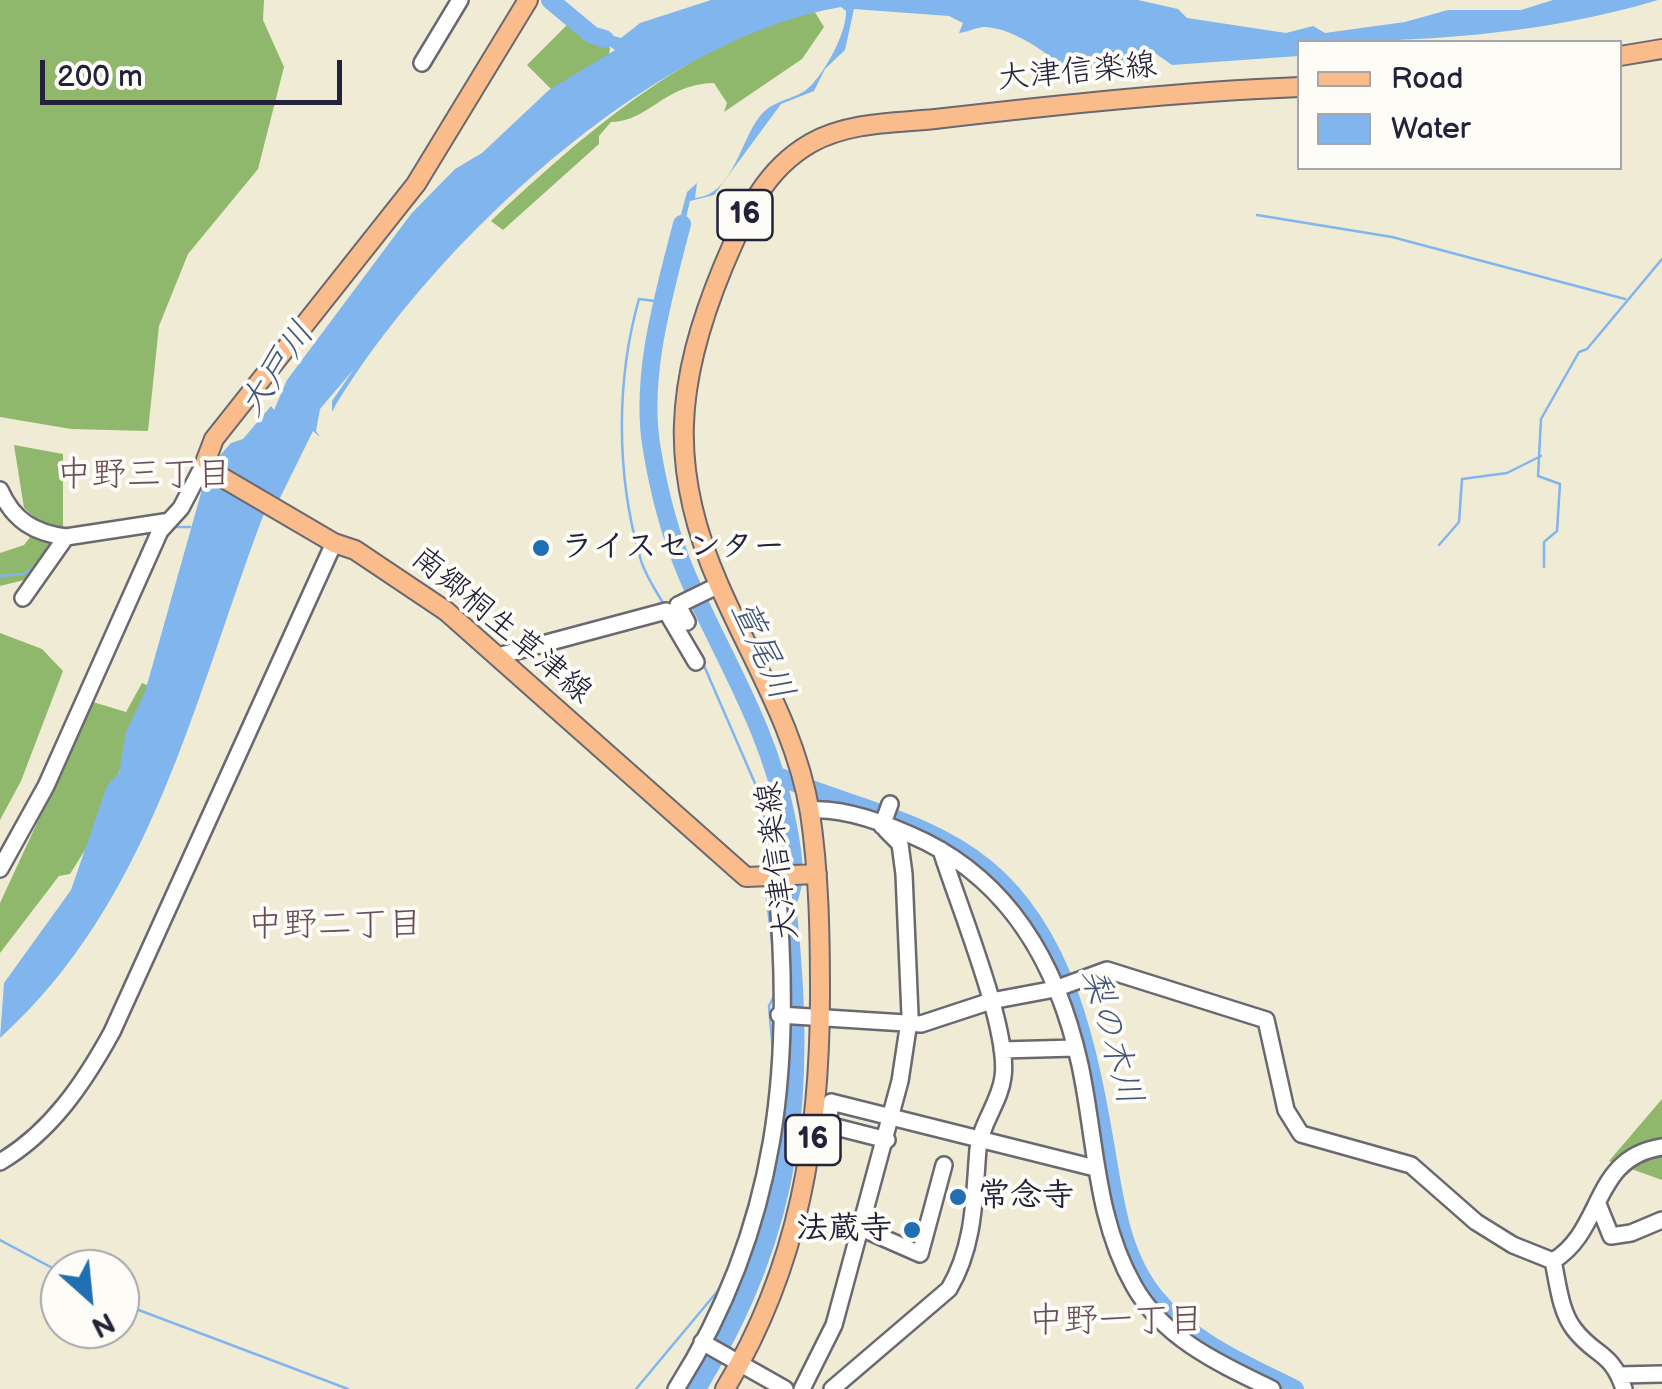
<!DOCTYPE html>
<html>
<head>
<meta charset="utf-8">
<style>
  body { margin:0 }
  #map { position:relative; width:1662px; height:1389px; overflow:hidden; background:#f0ebd4; font-family:"Balsamiq Sans",sans-serif }
  canvas { display:block }
  .legend { position:absolute; left:1297px; top:40px; width:325px; height:130px; box-sizing:border-box; background:#fdfcf7; border:2px solid #a5a5ac; margin:0; padding:12px 18px; list-style:none; font-size:30px; color:#22223b }
  .legend li { display:flex; align-items:center; gap:20px; height:50px }
  .legend b { width:50px; border:2px solid #a5a5ac }
  .north { position:absolute; left:40px; top:1249px; width:100px; height:100px; box-sizing:border-box; background:#fdfcf7; border:2px solid #a5a5ac; border-radius:50%; rotate:153deg; font-size:28px; font-weight:700; line-height:40px; text-align:center; color:#22223b }
  .north::after { content:''; display:block; margin:auto; width:35px; height:45px; background:#1f6fb2; clip-path:polygon(50% 0,100% 100%,50% 72%,0 100%) }
  .scale { position:absolute; left:40px; top:60px; width:302px; height:45px; box-sizing:border-box; border:5px solid #22223b; border-top:0; padding-left:12px; font-size:30px; line-height:35px; white-space:nowrap; color:#22223b; -webkit-text-stroke:8px #fdfcf7; paint-order:stroke }
</style>
</head>
<body>
<div id="map">
<canvas width="1662" height="1389"></canvas>
<ul class="legend">
<li><b style="height:12px;background:#f9bc8a"></b>Road</li>
<li><b style="height:28px;background:#80b5ee"></b>Water</li>
</ul>
<div class="north">N</div>
<div class="scale">200 m</div>
</div>
<script>
const ctx = document.querySelector('canvas').getContext('2d');
ctx.lineJoin = 'round';
function paint(path, color) {
  ctx.fillStyle = color;
  ctx.fill(path, 'evenodd');
}
function trace(path, color, width, dash) {
  ctx.strokeStyle = color;
  ctx.lineWidth = width;
  ctx.lineCap = dash ? 'butt' : 'round';
  ctx.setLineDash(dash || []);
  ctx.stroke(path);
}
function label(font, color, halo, rows, align = 'center') {
  ctx.font = font + ' "Balsamiq Sans","Klee One",sans-serif';
  ctx.lineWidth = 8;
  ctx.setLineDash([]);
  ctx.textBaseline = 'middle';
  ctx.strokeStyle = halo;
  ctx.fillStyle = color;
  for (const [text, x, y, turn = 0] of rows) {
    ctx.save();
    ctx.translate(x, y);
    ctx.rotate((+turn || 0) * Math.PI / 180);
    ctx.textAlign = isNaN(turn) ? turn : align;
    if (halo) ctx.strokeText(text, 0, 0);
    ctx.fillText(text, 0, 0);
    ctx.restore();
  }
}
const forest = new Path2D(`
  M0 0H264L263 20 284 67 258 169 188 254 159 326 148 431 71 429 0 417Z
  M813 9 824 27 802 59 724 112 727 103 714 83C664 84 648 122 611 122L599 136V144L503 230 491 221C588 130 683 48 813 9Z
  M569 23 587 26 610 48 608 61 554 92 527 65Z
  M14 445 63 454V531L28 579 0 586V553L24 545 41 523 24 508Z
  M0 633 42 649 63 671 21 781 0 820Z
  M142 683 152 687 95 834 70 874 59 876 0 953V903L93 702 126 712Z
  M1662 1099V1180L1609 1161Z`);
const water = new Path2D(`
  M711 0H1138L1178 9 1187 18 1286 33 1313 26 1325 33 1405 22 1448 10H1521L1553 0H1658C1543 35 1419 42 1300 42L1299 56 1172 65 1152 51 1125 66 1057 73V62C1039 47 1008 27 983 27 976 28 967 32 959 33L963 23 949 16 854 9 845 50 825 69 814 91 781 104 714 195 690 201 678 251 675 237 687 192 697 183 695 198C733 195 740 141 760 116 773 100 792 100 806 90 821 79 847 34 846 11L841 7C650 39 428 249 332 412V401L354 369 320 409 316 431 320 437 313 431 279 500 263 516C194 699 151 902 0 1038L4 983 71 890 107 786 119 773 126 732 145 692 205 479 214 462 231 443 243 439 271 406 274 410 287 380 411 214 455 169 482 153 549 90 615 50 581 27 621 38 640 23Z`);
const stream = new Path2D(`
  M1257 215 1392 237 1625 299
  M662 302 639 299C616 380 616 475 640 557 644 574 656 590 664 605
  M173 527H190
  M1439 545 1459 522 1462 479 1507 473 1541 456
  M1544 567V542L1557 531 1560 484 1538 476 1541 419 1579 352 1587 349 1662 259
  M0 576 24 574 40 563
  M702 661 757 788 770 842 765 869
  M765 882 774 959
  M773 1052 769 1006 776 992
  M0 1240 60 1272
  M120 1303 348 1389
  M636 1389 721 1287`);
const river = new Path2D(`
  M550 0 592 35 605 39
  M682 224C664 294 639 377 652 450 659 492 670 535 687 575 724 661 769 728 787 821 792 847 799 879 787 903 807 1091 797 1224 697 1389
  M778 776C847 806 927 819 986 868 1067 935 1089 1050 1106 1149 1115 1201 1121 1256 1156 1298 1193 1343 1245 1364 1295 1389`);
const minor = new Path2D(`
  M422 63 460 0
  M0 490C13 520 34 533 66 537
  M23 598 66 537 164 522
  M687 622 678 605 719 585
  M498 656 666 611 696 662
  M809 810C846 807 893 826 926 842 1015 887 1059 970 1080 1065 1096 1139 1095 1218 1134 1286 1164 1339 1220 1364 1272 1389
  M882 826 890 804
  M0 869 46 786 160 531 181 508 206 460
  M779 1015 921 1024 991 1001 1055 989 1107 970 1266 1020 1286 1110 1301 1134 1411 1165 1476 1222 1513 1245 1553 1261C1605 1229 1591 1158 1662 1147
  M1002 1050 1075 1048
  M887 1140 828 1125 831 1102 1095 1168
  M0 1162C51 1132 84 1083 112 1032L334 543
  M1598 1204 1611 1236 1631 1233 1662 1220
  M863 1229 920 1254 944 1165
  M1553 1261C1558 1283 1560 1311 1574 1329 1595 1357 1611 1350 1624 1389
  M702 1342 785 1389
  M1619 1375 1662 1374
  M676 1389C779 1227 794 1063 776 877
  M802 1389 834 1325 900 1081 910 1015 904 874 900 844 886 830
  M832 1389 949 1289C975 1245 974 1197 978 1149 981 1123 1000 1102 1003 1077 1010 1029 957 902 941 850`);
const major = new Path2D(`
  M528 0 416 184 214 439 206 460 218 475 334 543 355 550 446 611 746 877 817 874
  M1620 56 1662 49
  M725 1389C799 1266 820 1137 820 995 820 934 819 873 810 813 796 729 752 661 719 585 668 469 675 383 723 267 744 218 762 171 811 143 848 122 894 123 935 119 1057 105 1177 92 1300 87`);
const markers = [
  [541,548,10,"#1f6fb2"],
  [958,1197,10,"#1f6fb2"],
  [912,1230,10,"#1f6fb2"]
];
const shields = [
  [745,215,55],
  [813,1140,55]
];
const shieldNames = [
  ["16",745,215],
  ["16",813,1140]
];
const streetNames = [
  ["大津信楽線",1077,73,-5],
  ["南郷桐生草津線",501,626,40],
  ["大津信楽線",779,861,-97]
];
const poiNames = [
  ["ライスセンター",561,548],
  ["常念寺",978,1197],
  ["法蔵寺",892,1230,"right"]
];
const waterNames = [
  ["大戸川",278,370,-56],
  ["萱尾川",761,651,66],
  ["梨の木川",1110,1037,74]
];
const neighbourhoodNames = [
  ["中野三丁目",144,476],
  ["中野二丁目",335,926],
  ["中野一丁目",1116,1322]
];
paint(forest, '#90b86d');
paint(water, '#80b5ee');
trace(stream, '#80b5ee', 2.5);
trace(river, '#80b5ee', 18);
trace(minor, '#6a6871', 20);
trace(major, '#6a6871', 22);
trace(minor, '#fff', 15);
trace(major, '#f9bc8a', 18);
for (const [x, y, r, color] of markers) {
  const dot = new Path2D();
  dot.arc(x, y, r, 0, 2 * Math.PI);
  ctx.fillStyle = color;
  ctx.fill(dot);
  trace(dot, '#fdfcf7', 4);
}
for (const [x, y, w] of shields) {
  const box = new Path2D();
  box.roundRect(x - w / 2, y - 25, w, 50, 8);
  ctx.fillStyle = '#fdfcf7';
  ctx.fill(box);
  trace(box, '#22223b', 2.5);
}
label('bold 30px', '#22223b', null, shieldNames);
label('32px', '#22223b', '#fdfcf7', streetNames);
label('bold 32px', '#22223b', '#fdfcf7', poiNames, 'left');
label('italic 35px', '#43557a', '#fdfcf7', waterNames);
label('35px', '#6a4d5b', '#fdfcf7', neighbourhoodNames);
</script>
</body>
</html>
